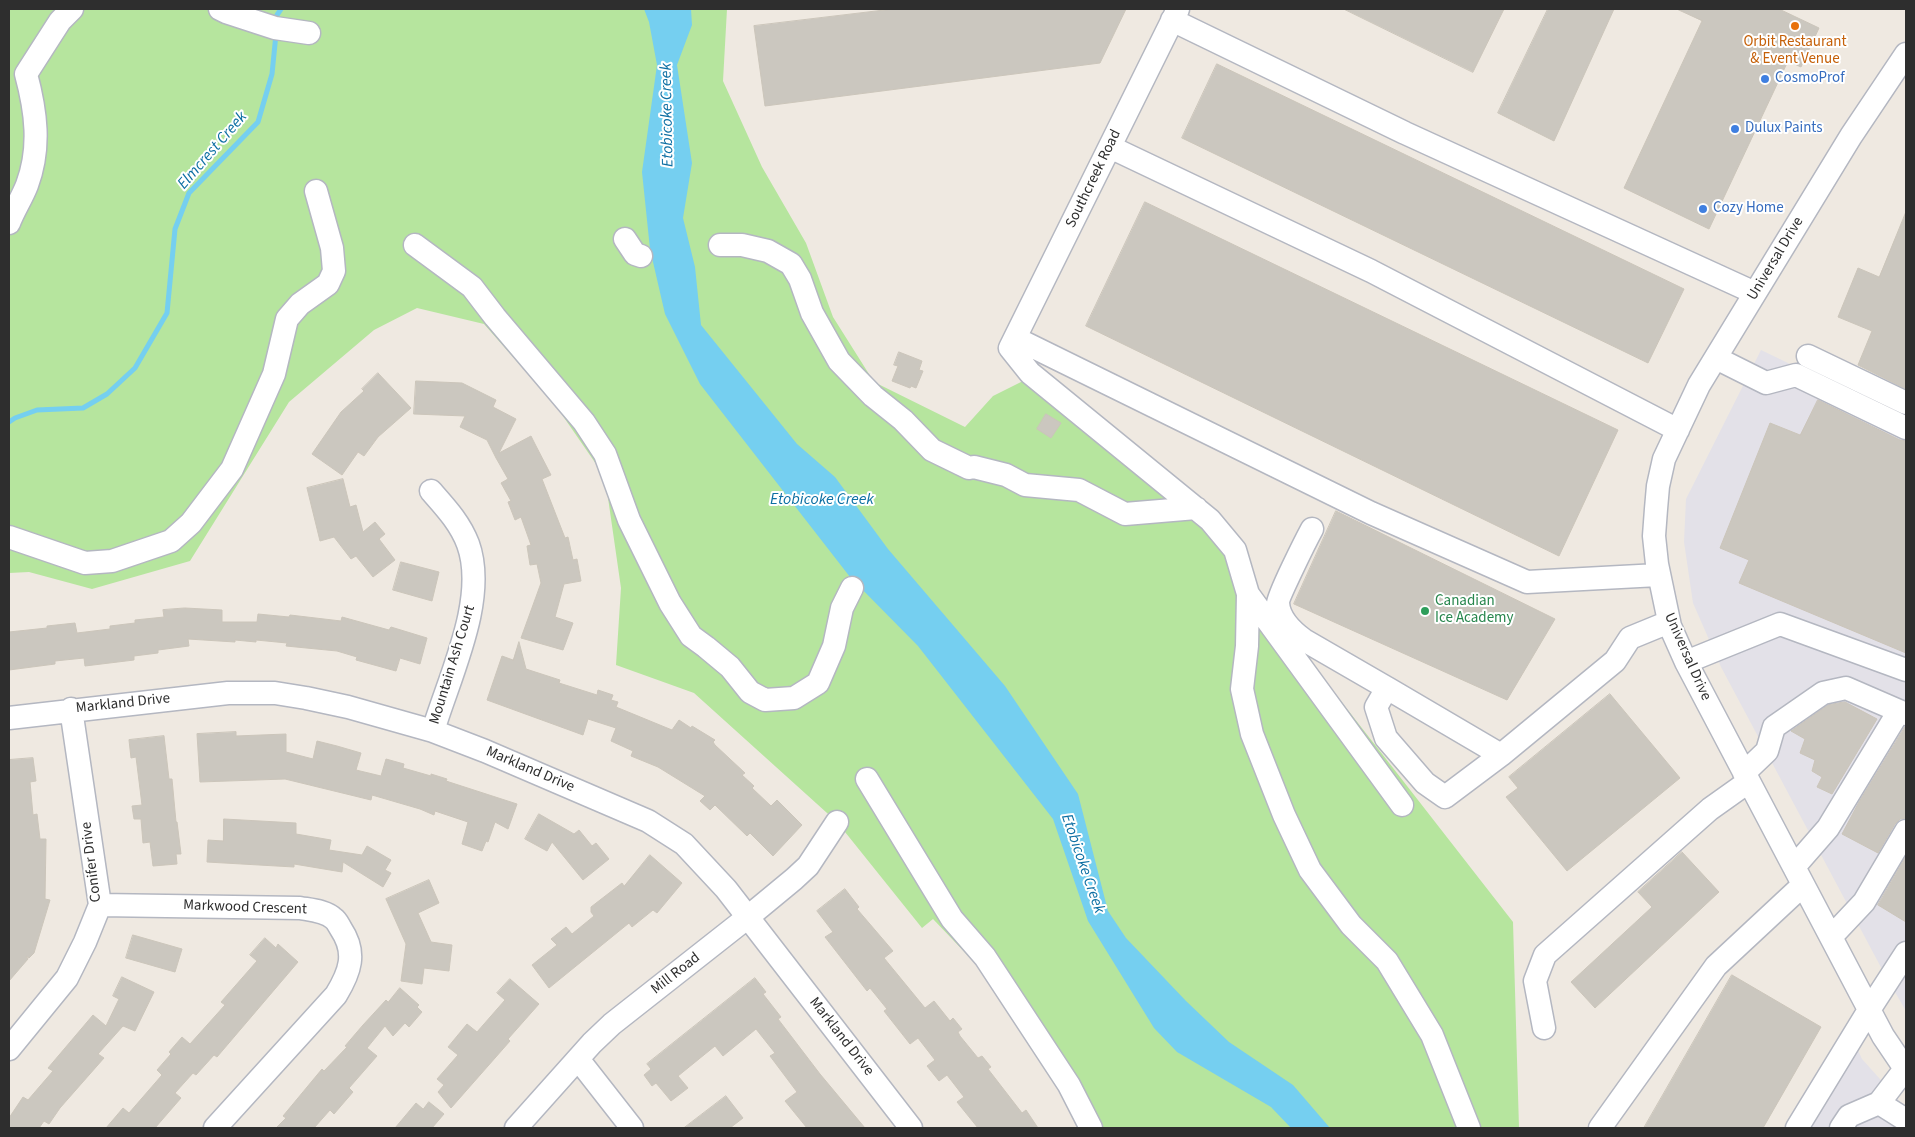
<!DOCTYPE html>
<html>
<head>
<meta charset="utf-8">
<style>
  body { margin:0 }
  #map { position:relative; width:1915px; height:1137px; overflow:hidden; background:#efe9e1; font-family:"Source Sans 3",sans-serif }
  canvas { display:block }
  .frame { position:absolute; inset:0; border:10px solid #2e2e2e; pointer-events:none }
</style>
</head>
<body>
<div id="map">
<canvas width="1915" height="1137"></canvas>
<div class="frame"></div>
</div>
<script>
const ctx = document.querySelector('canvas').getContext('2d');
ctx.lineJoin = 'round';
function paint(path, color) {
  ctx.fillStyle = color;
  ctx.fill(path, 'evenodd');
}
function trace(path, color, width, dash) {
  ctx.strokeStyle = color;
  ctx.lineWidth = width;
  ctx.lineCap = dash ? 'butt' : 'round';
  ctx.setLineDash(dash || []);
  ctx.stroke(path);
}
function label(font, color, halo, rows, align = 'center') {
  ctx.font = font + ' "Source Sans 3",sans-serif';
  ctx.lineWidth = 4;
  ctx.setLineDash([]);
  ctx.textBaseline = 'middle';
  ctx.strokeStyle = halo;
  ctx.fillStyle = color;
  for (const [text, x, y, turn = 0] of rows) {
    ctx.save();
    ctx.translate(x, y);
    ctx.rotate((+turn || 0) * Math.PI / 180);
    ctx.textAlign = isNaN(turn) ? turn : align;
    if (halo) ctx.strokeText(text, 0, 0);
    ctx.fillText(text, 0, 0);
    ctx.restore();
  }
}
const industrial = new Path2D(`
  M1761 350 1906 420V1011L1884 973 1721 667 1693 603 1684 542 1686 499Z
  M1856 1046 1862 1059 1906 1108V1128H1807Z`);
const green = new Path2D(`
  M9 9H727L723 81 762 167 806 243 833 317 874 382 965 427 993 396 1023 381 1183 486 1252 587 1513 922 1519 1128H1085L983 967 974 962 933 919 922 928 837 822 694 693 616 665 621 588 605 477 556 406 484 324 417 308 374 330 289 402 190 561 92 589 29 572 9 573Z`);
const water = new Path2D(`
  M644 9H691L692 25 677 65 692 163 683 218 695 267 701 325 797 444 835 477 888 549 1005 686 1078 794 1108 911 1126 938 1186 1001 1229 1042 1293 1085 1330 1128H1291L1271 1107 1177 1052 1154 1028 1088 921 1053 819 918 646 850 577 700 384 665 314 650 249 642 172 657 65 649 22Z`);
const stream = new Path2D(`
  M276 23 277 15 281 9
  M9 422 15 418 37 410 83 408 107 394 135 368 167 313 175 229 189 193 258 122 272 74 276 34`);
const building = new Path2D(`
  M893 9H1126L1100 63 765 106 754 26Z
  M1344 9H1504L1473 72Z
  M1548 9H1614L1554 141 1498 113Z
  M1677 9H1779L1819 28 1801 67 1788 61 1709 229 1624 188 1702 21Z
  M1217 64 1684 289 1648 363 1182 138Z
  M1145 202 1618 430 1559 556 1086 326Z
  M1906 212V389L1858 365 1872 331 1838 317 1858 268 1879 277Z
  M899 352 922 361 919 370 923 371 916 388 911 386 910 388 892 381 898 366 894 365Z
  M378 373 411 408 378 437 364 456 358 452 342 475 312 454 341 412 364 391 362 389Z
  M416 381 462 383 496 400 493 407 516 419 499 453 531 436 535 444 551 475 542 479 565 538 568 537 573 560 577 559 581 581 564 584 555 617 573 623 563 650 521 638 541 583 537 564 530 565 527 546 531 545 521 517 515 520 508 502 511 501 501 483 508 479 496 458 487 440 460 427 465 416 414 414Z
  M1818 400 1900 440 1906 441V653L1739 583 1749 560 1720 548 1770 423 1800 435Z
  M1046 414 1061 423 1051 438 1037 429Z
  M343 479 350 507 356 505 363 532 375 522 385 534 379 539 395 560 373 577 356 556 351 559 334 537 320 541 307 488Z
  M1336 511 1555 619 1507 700 1294 604Z
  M401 562 439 572 432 601 393 590Z
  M185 608 222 610V622H257L258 614 289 617 290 615 341 621 342 617 389 630 391 627 427 638 420 664 400 658 396 671 356 660 357 657 337 651 286 646 287 643 256 640V642L235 640V642L188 639 189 646 158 650V653L134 656V660L85 666 84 658 55 661V664L9 670V632L47 628V626L75 623 77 633 110 629V626L135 623V620L164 617 163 610Z
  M519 642 526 669 560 680 559 683 597 695 598 690 613 695 611 700 618 702 616 707 672 730 679 720 691 728 692 726 715 740 713 742 715 745 745 773 742 775 754 786 752 788 771 806 777 800 802 825 773 856 750 833 747 836 715 805 710 810 700 801 705 796 658 767 631 756 633 751 611 741 616 728 588 719 583 735 487 700 502 656 513 660Z
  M1610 694 1680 778 1567 871 1506 797 1518 788 1509 777Z
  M1845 702 1877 719 1832 794 1817 787 1822 777 1812 771 1815 760 1800 753 1805 739 1791 731 1828 705Z
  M1905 727H1906V818L1900 819 1895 824 1878 853 1842 834 1859 802Z
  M236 732V736L286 734V752L313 759 317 741 337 746 361 753 356 770 381 776 386 759 404 764 403 768 431 776V774L447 779 446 781 517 804 508 829 495 822 488 842 486 841 482 851 462 844 468 822 435 811 434 815 420 809 372 795 371 800 285 779 200 782 197 734Z
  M164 736 169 779H172L176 822H177L181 854H176L177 864 153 866 150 842 143 843 141 819H134L132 806 142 805 136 757 131 758 129 740Z
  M33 758 36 781 30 782 33 815 37 814 40 839H46L45 899 50 900 34 953 29 958 26 956 28 959 9 981V760Z
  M539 814 574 834 579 830 592 846 596 843 609 859 583 880 552 842 547 851 525 839Z
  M224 819 296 823V834L331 840 329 850 362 855 367 846 391 860 385 870 391 873 383 887 343 862 342 872 294 864V867L207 862 208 840 223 841Z
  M1682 852 1719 892 1595 1008 1571 982 1652 907 1638 892Z
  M650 855 682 883 657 913 653 910 632 927 629 923 549 988 532 965 557 945 551 939 566 927 572 934 594 916 591 912V907L622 883 624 886Z
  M1906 856V922L1878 905Z
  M429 880 439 903 418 913 431 942 452 945 449 971 424 968 422 984 401 981 406 944 386 899Z
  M845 889 859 907 857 909 893 951 884 958 925 1008 934 1001 950 1021 953 1018 962 1029 958 1032 960 1036 978 1058 982 1056 991 1067 988 1069 1022 1113 1026 1110 1038 1128H978L957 1102 964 1097 947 1075 939 1081 927 1066 935 1060 918 1038 910 1044 884 1011 887 1009 870 988 867 991 825 937 833 932 817 911Z
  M133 935 182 949 175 972 126 958Z
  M265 938 276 948 278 944 298 962 217 1057 214 1055 196 1075 193 1073 175 1093 181 1098 155 1128H106L123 1108 129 1113 162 1075 157 1070 171 1054 169 1052 182 1037 190 1044 225 1005 221 1002 257 961 250 955Z
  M1732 975 1821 1027 1763 1128H1644Z
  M122 977 154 992 135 1031 123 1026 98 1054 104 1058 60 1108 49 1124 44 1121 39 1128H9V1118L23 1097 28 1100 53 1071 48 1068 93 1015 106 1026 119 999 113 996Z
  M755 978 766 992 763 994 781 1017 778 1019 820 1074 865 1128H807L785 1101 797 1092 770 1056 775 1053 756 1029 723 1056 715 1046 678 1076 688 1088 671 1101 656 1083 652 1086 644 1075 651 1069 647 1064Z
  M510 979 539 1004 508 1039 510 1041 451 1108 438 1092 444 1085 437 1079 458 1055 448 1047 467 1024 477 1032 505 1000 497 993Z
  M400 988 419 1005 417 1007 422 1012 409 1027 405 1023 393 1036 385 1026 367 1048 377 1056 349 1088 353 1092 334 1114 330 1110 314 1128H276L286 1118 283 1116 322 1069 324 1071 347 1047 345 1046 363 1025 386 1000 388 1002Z
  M726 1096 743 1118 730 1128H684Z
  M429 1102 444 1114 432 1128H395L416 1103 423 1109Z`);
const minor = new Path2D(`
  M220 9 226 12 275 28 309 33
  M1178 9 1010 348 1030 373 1210 520 1235 550 1248 594 1402 805
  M1172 20 1405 133 1755 293
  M1906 54 1851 136 1699 385 1664 459 1658 486 1656 509 1654 536 1657 564 1670 626 1686 662 1883 1036 1906 1070
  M1110 147 1371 271 1678 430
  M9 223C14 210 22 198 27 185 41 148 36 111 26 74L60 21 72 9
  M625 239 635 254 641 256
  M415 245 472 287 495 317 584 422 605 454 629 520 670 603 691 636 706 647 730 667 750 692 765 700 794 698 818 683 834 646 842 608 852 588
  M720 245H742L768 251 791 264 800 279 812 313 839 361 873 396 903 420 932 450 969 468 974 467 1006 475 1025 485 1079 490 1125 514 1196 508
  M1015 338 1371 513 1527 582 1658 575
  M1808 356 1906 403
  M1716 358 1766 383 1796 375 1906 428
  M431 491C446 508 460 523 468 544 488 599 449 677 433 731
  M1312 529C1306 540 1278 596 1278 603 1279 619 1293 632 1304 640L1387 688
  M9 537 85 563 112 561 171 541 191 523 232 469 274 374 287 319 300 304 328 284 334 271 332 248 316 191
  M1248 594 1247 646 1242 689 1252 734 1284 815 1310 870 1351 925 1387 961 1432 1035 1469 1128
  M1686 662 1780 624 1906 670
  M9 718 228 693H275L306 698 348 707 433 731 485 751 648 821 684 844 726 889 911 1128
  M1501 755 1387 688 1376 707 1386 738 1425 783 1445 797 1501 755 1615 661 1630 638 1669 622
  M1744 773 1767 751 1774 727 1823 693 1846 688 1906 714
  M867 779 952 919 985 957 1069 1085 1091 1128
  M1794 867 1828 828 1899 711
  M100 905 300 908C311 910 326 911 334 919 337 921 339 926 341 929 357 953 350 972 336 995L215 1128
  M1831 937 1864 902 1906 831
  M1544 1028 1535 981 1545 955 1710 809 1748 782
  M9 1049 67 978 85 942 100 905 71 709
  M578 1059 632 1128
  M1879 1103 1906 1120
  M516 1128 592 1043 612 1024 748 917 794 879 808 866 837 822
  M1600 1128 1716 966 1803 885
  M1797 1128 1869 1010 1906 953
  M1841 1128 1849 1116 1879 1103 1905 1069`);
const markers = [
  [1795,26,5,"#e8710a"],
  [1765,79,5,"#3f7fe0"],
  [1735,129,5,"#3f7fe0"],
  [1703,209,5,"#3f7fe0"],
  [1425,611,5,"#2e9e5b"]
];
const foodNames = [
  ["Orbit Restaurant",1795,43],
  ["& Event Venue",1795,60]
];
const shopNames = [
  ["CosmoProf",1775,79],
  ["Dulux Paints",1745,129],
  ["Cozy Home",1713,209]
];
const streetNames = [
  ["Southcreek Road",1094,179,-64],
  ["Universal Drive",1776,259,-59],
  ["Universal Drive",1687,657,66],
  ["Mountain Ash Court",453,665,-73],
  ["Markland Drive",123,704,-6],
  ["Markland Drive",530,770,23],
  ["Conifer Drive",92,862,-97],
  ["Markwood Crescent",245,908,2],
  ["Mill Road",676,974,-38],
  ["Markland Drive",841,1037,52]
];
const leisureNames = [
  ["Canadian",1435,602],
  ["Ice Academy",1435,619]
];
const waterNames = [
  ["Etobicoke Creek",668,115,-91],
  ["Elmcrest Creek",213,151,-49],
  ["Etobicoke Creek",822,500],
  ["Etobicoke Creek",1082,864,71]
];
paint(industrial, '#e3e1e8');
paint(green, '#b6e59e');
paint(water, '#75cff0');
trace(stream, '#75cff0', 5);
paint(building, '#cbc7bf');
trace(building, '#cbc5ba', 1);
trace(minor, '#b4b7c1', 25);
trace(minor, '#fff', 22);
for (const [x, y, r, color] of markers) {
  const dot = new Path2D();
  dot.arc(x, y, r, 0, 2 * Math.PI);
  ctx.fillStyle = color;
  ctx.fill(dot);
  trace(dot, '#fff', 2);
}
label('15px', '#c56008', '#fff', foodNames);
label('15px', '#366cbe', '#fff', shopNames, 'left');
label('15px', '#2e2e2e', '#fff', streetNames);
label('15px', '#27864d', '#fff', leisureNames, 'left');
label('italic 16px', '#0d6fa3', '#fff', waterNames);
</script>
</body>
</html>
